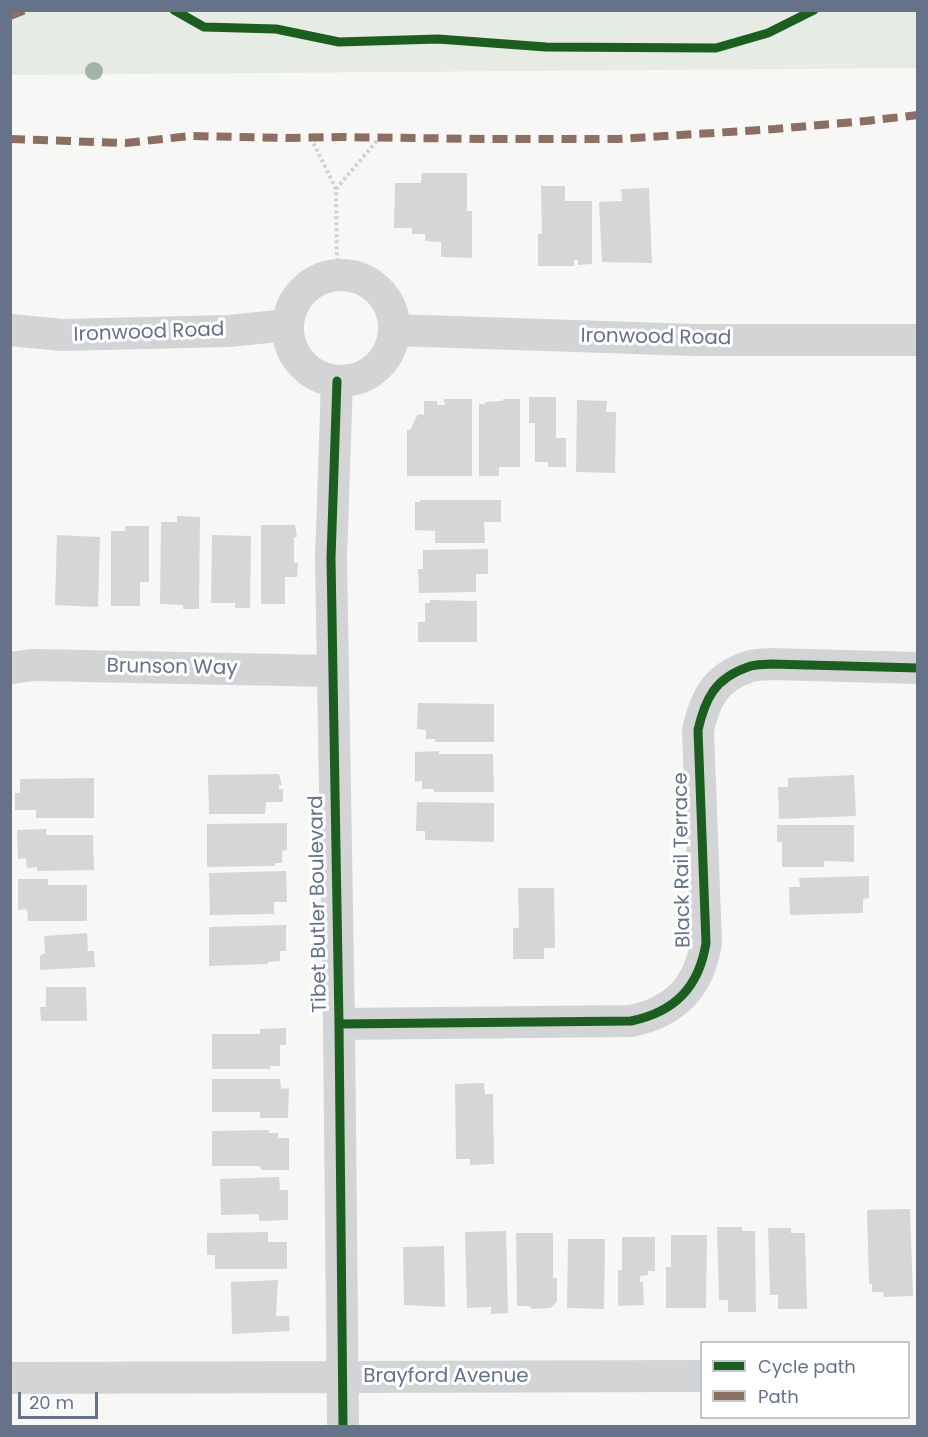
<!DOCTYPE html>
<html>
<head>
<meta charset="utf-8">
<style>
  body { margin:0 }
  #map { position:relative; width:928px; height:1437px; overflow:hidden; background:#f7f8f6; font-family:Poppins,sans-serif }
  canvas { display:block }
  .frame { position:absolute; inset:0; border:12px solid #65728a; pointer-events:none }
  .legend { position:absolute; left:700px; top:1341px; width:210px; height:78px; box-sizing:border-box; background:#fff; border:2px solid #c1c7d0; margin:0; padding:8px 10px; list-style:none; font-size:18px; color:#65728a }
  .legend li { display:flex; align-items:center; gap:12px; height:30px }
  .legend b { width:30px; border:2px solid #c1c7d0 }
  .scale { position:absolute; left:18px; top:1392px; width:80px; height:27px; box-sizing:border-box; border:3px solid #65728a; border-top:0; padding-left:8px; font-size:18px; line-height:21px; white-space:nowrap; color:#65728a; -webkit-text-stroke:4px #fff; paint-order:stroke }
</style>
</head>
<body>
<div id="map">
<canvas width="928" height="1437"></canvas>
<div class="frame"></div>
<ul class="legend">
<li><b style="height:8px;background:#1b5e20"></b>Cycle path</li>
<li><b style="height:8px;background:#8d6e63"></b>Path</li>
</ul>
<div class="scale">20 m</div>
</div>
<script>
const ctx = document.querySelector('canvas').getContext('2d');
ctx.lineJoin = 'round';
function paint(path, color) {
  ctx.fillStyle = color;
  ctx.fill(path, 'evenodd');
}
function trace(path, color, width, dash) {
  ctx.strokeStyle = color;
  ctx.lineWidth = width;
  ctx.lineCap = dash ? 'butt' : 'round';
  ctx.setLineDash(dash || []);
  ctx.stroke(path);
}
function label(font, color, halo, rows, align = 'center') {
  ctx.font = font + ' Poppins,sans-serif';
  ctx.lineWidth = 6;
  ctx.setLineDash([]);
  ctx.textBaseline = 'middle';
  ctx.strokeStyle = halo;
  ctx.fillStyle = color;
  for (const [text, x, y, turn = 0] of rows) {
    ctx.save();
    ctx.translate(x, y);
    ctx.rotate((+turn || 0) * Math.PI / 180);
    ctx.textAlign = isNaN(turn) ? turn : align;
    if (halo) ctx.strokeText(text, 0, 0);
    ctx.fillText(text, 0, 0);
    ctx.restore();
  }
}
const green = new Path2D(`
  M10 11H917V68L11 75Z`);
const building = new Path2D(`
  M422 173H467V211H472V258L441 257V242L425 241V234H412V228H394L395 183H421Z
  M541 186H565V201H592V264L578 265V260H574V266H538V234H542Z
  M649 188 652 263 602 262 599 202 622 201 621 189Z
  M529 397H556V438H566V467H548V462H535V423H529Z
  M444 399H472V476H407V430H410L418 414 424 415V401H437V405H445Z
  M503 399H520V467H499V476H479V404H485V402L503 401Z
  M577 400 607 401 606 412H616L615 473 576 472Z
  M420 500H501V522H484L485 543H435V531L415 530V502H420Z
  M177 516 200 517 199 609H183V605L160 604 161 522H177Z
  M261 525H295L297 537H294V563H298L297 577H285V604H261Z
  M125 526H149V582H140V606H111V531H125Z
  M57 535 100 537 98 607 55 605Z
  M212 535 251 536 250 608H235V603H211Z
  M488 549V574H476V592L419 593 418 569H423V550Z
  M430 600 477 601V642H418V622H425V603H430Z
  M418 703 494 704V742H435V739H426V730L417 729Z
  M439 751V754H493L494 792H434V789H422V781L415 782V752Z
  M279 774 282 785H279V789H283V802H266L265 814H209L208 775Z
  M854 775 856 816 779 819 778 787H788V778Z
  M94 778V818H36V810H15V793H20V779Z
  M417 802 494 803V842L425 840V831H416Z
  M287 823V850L282 851V863H275V866L207 867V824Z
  M777 825H854V862L824 861V867H782V842H777Z
  M46 829V835H93L94 870 37 871V867L27 868 26 858 18 859 17 830Z
  M286 871 287 902H274V914L210 915 209 873Z
  M869 876V898L863 899V913L790 915 789 887H800L799 878Z
  M18 879H48V885H87V921H28L27 909 18 910Z
  M518 888H554L555 948H544V959H513V928H519Z
  M286 925V951H280V961L268 962V964L209 966V927Z
  M87 933 88 951H94L95 967 40 970V956L45 953 44 936Z
  M46 987H86L87 1021H41L40 1007H46Z
  M286 1028V1045H280V1066H270V1069H212V1034H260V1029Z
  M212 1079H280L281 1089 289 1088 288 1118H260V1112H212Z
  M484 1083 485 1094H493L494 1164 470 1165V1159H456L455 1084Z
  M269 1130V1133H278V1138H289V1170H261L260 1166H212V1131Z
  M279 1177 280 1190H288V1220L259 1221V1214L221 1215 220 1179Z
  M910 1209 913 1296 884 1297 883 1292H872V1284H869L867 1210Z
  M717 1227H742V1231H755L756 1312H728V1300H719Z
  M768 1228H791V1233H805L807 1309H778V1295H770Z
  M506 1231 508 1313 491 1314V1307L467 1308 465 1232Z
  M268 1232V1242H287V1269H215V1255H207V1233Z
  M516 1233H553V1278H557V1301L551 1308 532 1309 529 1306H517Z
  M671 1235H707L706 1308H666V1267H671Z
  M622 1237H655V1271H648V1275L640 1276V1282H643L644 1305 618 1306V1270H622Z
  M568 1239H605L604 1309 567 1308Z
  M444 1246 445 1307 404 1305 403 1247Z
  M278 1280 276 1316H289L290 1331 232 1334 231 1282Z`);
const path = new Path2D(`
  M311 138 336 189 337 275
  M336 189 380 137`);
const minor = new Path2D(`
  M288 328a53 53 0 1 1 106 0a53 53 0 1 1-106 0Z
  M10 330 62 335 229 331 287 325
  M394 330 695 340H918
  M337 381 331 558 339 1024 343 1426
  M10 668 34 665 333 671
  M339 1024 631 1021C675 1012 699 987 706 943L698 730C705 699 715 678 748 667 755 664 764 665 771 664L918 668
  M10 1378 702 1376`);
const quiet = new Path2D(`
  M10 16 25 10
  M10 139 126 143 190 136 287 138 343 137 484 139H619L775 129 866 121 918 115`);
const cycleway = new Path2D(`
  M174 10 204 27 276 29 339 42 438 39 546 47 716 48 768 33 814 10
  M337 381 331 558 339 1024 343 1426
  M339 1024 631 1021C675 1012 699 987 706 943L698 730C705 699 715 678 748 667 755 664 764 665 771 664L918 668`);
const trees = [
  [94,71]
];
const streetNames = [
  ["Ironwood Road",149,333,-2],
  ["Ironwood Road",656,338,1],
  ["Brunson Way",172,668,1],
  ["Black Rail Terrace",683,860,-91],
  ["Tibet Butler Boulevard",319,904,-91],
  ["Brayford Avenue",446,1377]
];
paint(green, '#e6ebe4');
paint(building, '#d5d6d7');
trace(path, '#d0d1d1', 4, [3, 3]);
trace(minor, '#d3d4d5', 32);
trace(quiet, '#8d6e63', 8, [15, 8]);
trace(cycleway, '#1b5e20', 9);
ctx.fillStyle = '#a4b3a4';
for (const [x, y] of trees) {
  ctx.beginPath();
  ctx.arc(x, y, 9, 0, 2 * Math.PI);
  ctx.fill();
}
label('20px', '#65728a', '#fff', streetNames);
</script>
</body>
</html>
